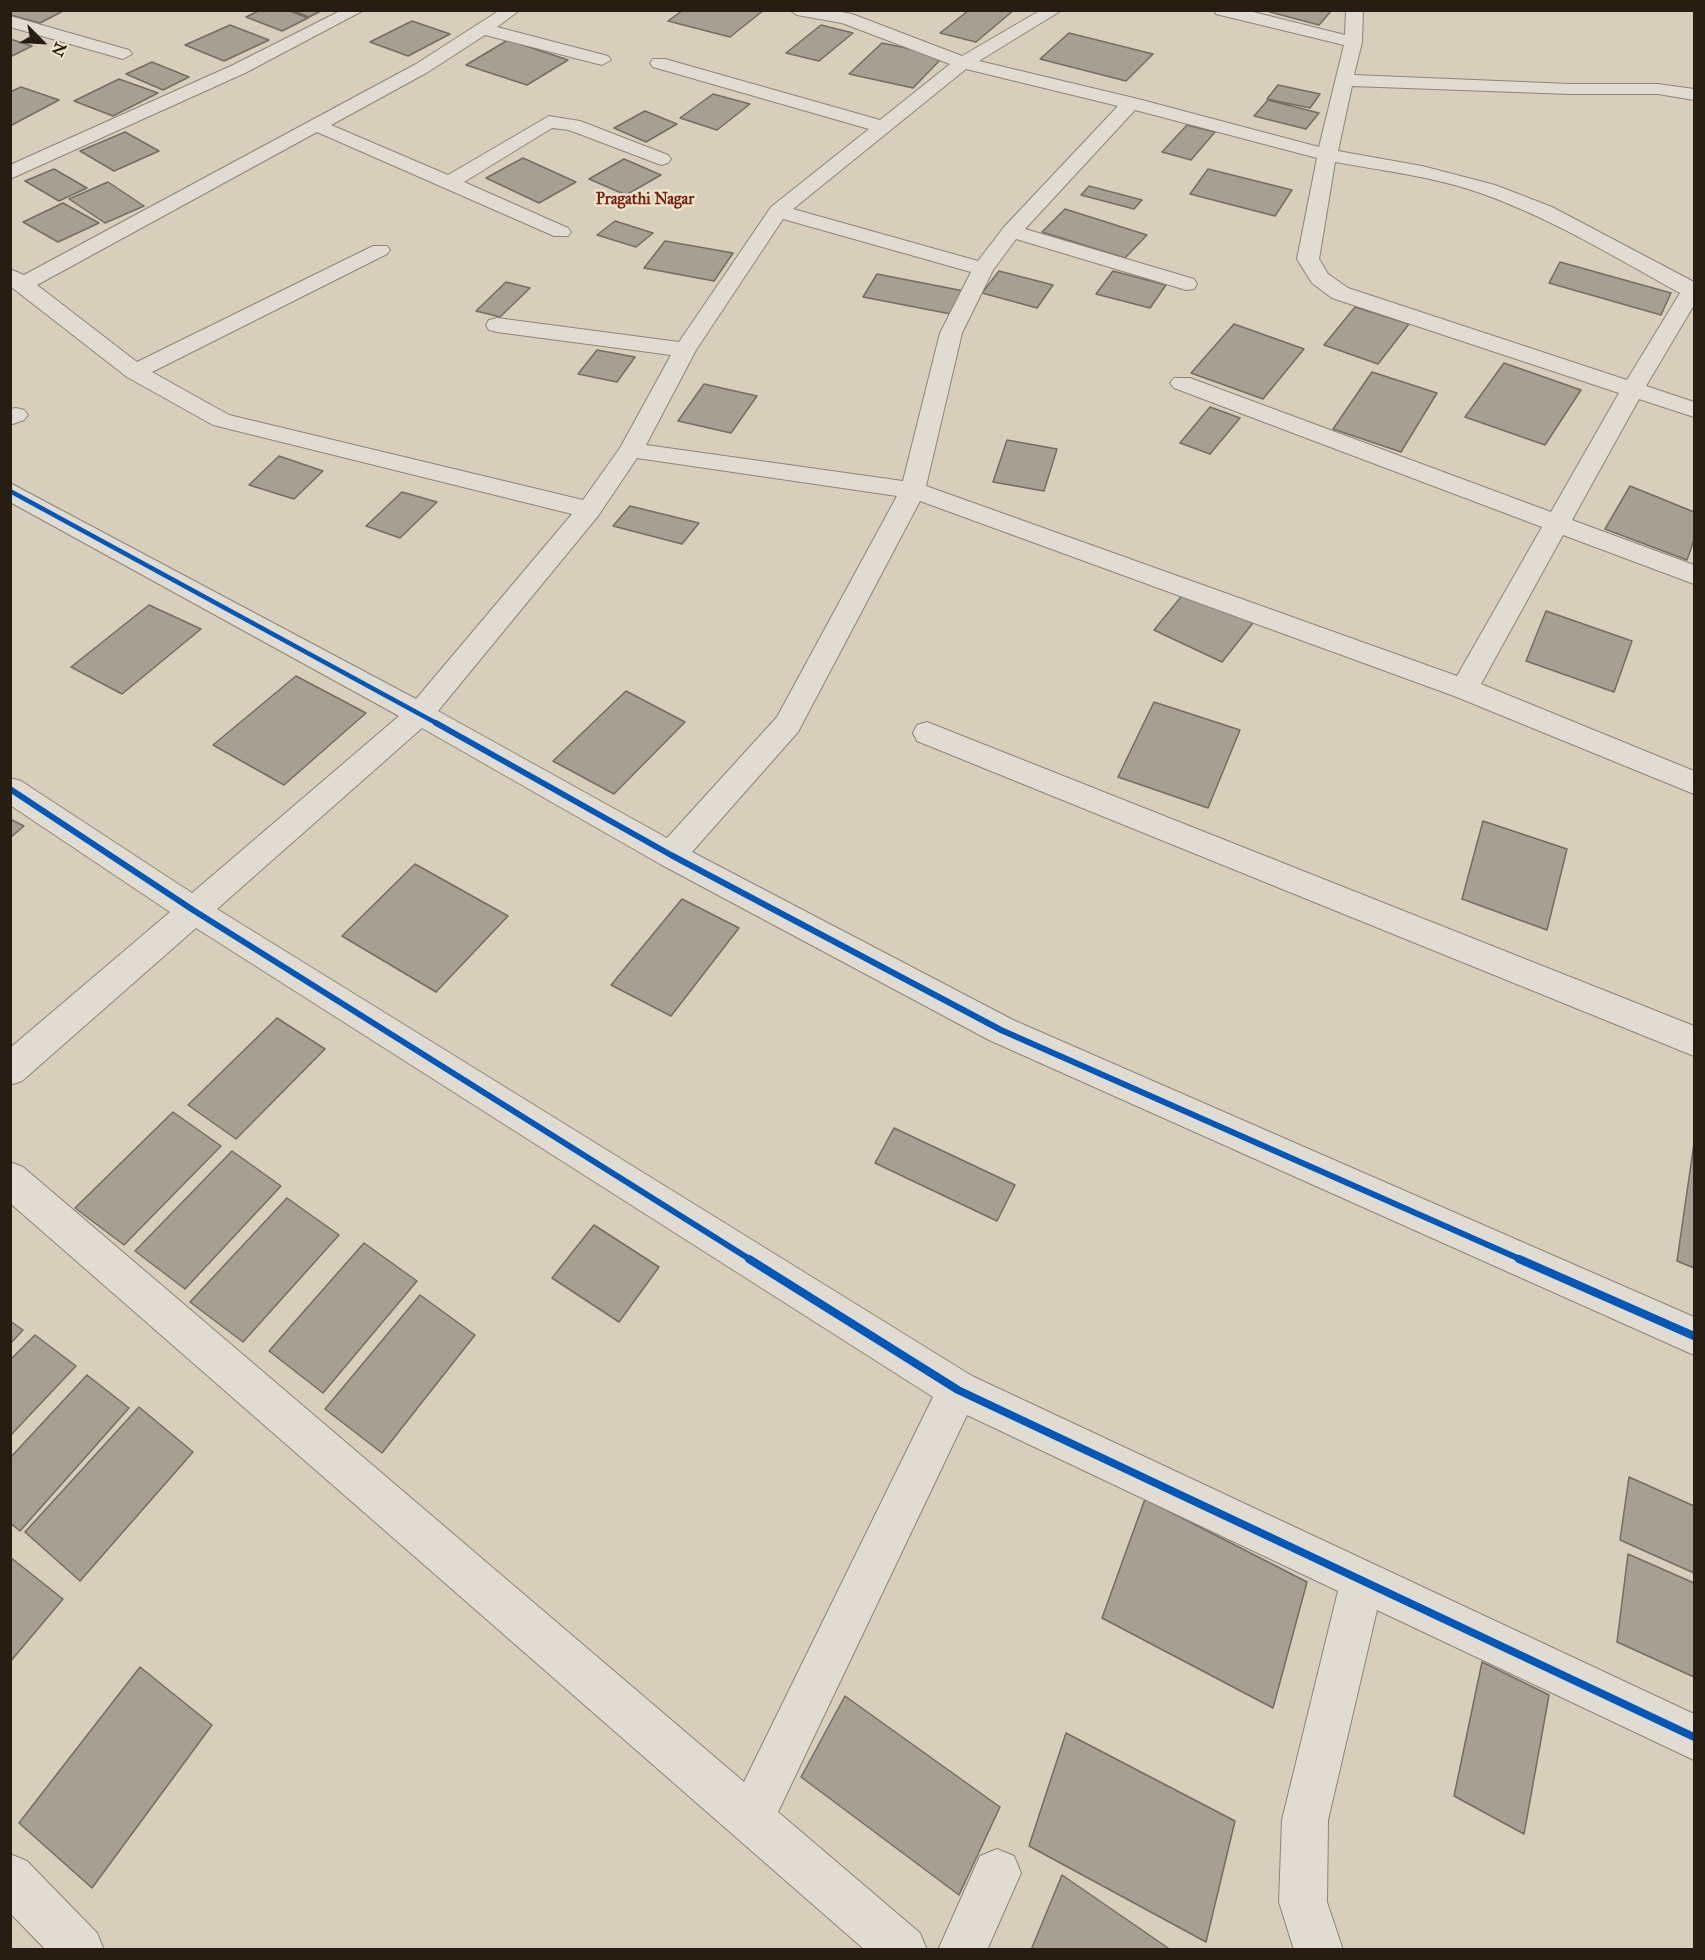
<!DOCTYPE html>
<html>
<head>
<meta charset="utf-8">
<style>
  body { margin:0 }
  #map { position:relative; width:1705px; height:1960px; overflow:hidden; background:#d7cfbb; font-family:"IM FELL Great Primer",serif }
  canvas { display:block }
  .frame { position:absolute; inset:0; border:12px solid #281d13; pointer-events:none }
  .north { position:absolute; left:12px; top:12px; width:60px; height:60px; -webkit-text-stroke:4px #ede4ca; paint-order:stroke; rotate:114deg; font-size:16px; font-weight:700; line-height:24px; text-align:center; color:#281d13 }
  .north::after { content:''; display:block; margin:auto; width:21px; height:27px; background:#281d13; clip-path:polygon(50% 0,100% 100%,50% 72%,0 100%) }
</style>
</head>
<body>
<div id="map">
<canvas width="1705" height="1960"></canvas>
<div class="frame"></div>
<div class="north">N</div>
</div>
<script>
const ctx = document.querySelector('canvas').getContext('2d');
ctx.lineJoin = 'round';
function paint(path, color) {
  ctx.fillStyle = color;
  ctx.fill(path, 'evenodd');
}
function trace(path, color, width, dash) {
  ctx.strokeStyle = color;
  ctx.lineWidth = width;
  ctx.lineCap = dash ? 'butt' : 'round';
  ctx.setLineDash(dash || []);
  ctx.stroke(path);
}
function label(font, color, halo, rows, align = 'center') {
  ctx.font = font + ' "IM FELL Great Primer",serif';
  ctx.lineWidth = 5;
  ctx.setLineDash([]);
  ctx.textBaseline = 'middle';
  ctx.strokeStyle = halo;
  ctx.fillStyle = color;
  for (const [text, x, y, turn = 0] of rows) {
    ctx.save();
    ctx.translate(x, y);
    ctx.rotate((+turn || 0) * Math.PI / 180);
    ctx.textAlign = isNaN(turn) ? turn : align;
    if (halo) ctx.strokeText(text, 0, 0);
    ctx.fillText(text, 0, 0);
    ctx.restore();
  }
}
const building = new Path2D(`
  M65 10 40 23 10 15 11 10Z
  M260 10H287L308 18 282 31 246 17Z
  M291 10H323L309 17Z
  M683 10H764L730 37 668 21Z
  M969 10H1014L976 42 940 33Z
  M1272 10H1332L1319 25 1270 12Z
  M412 21 450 34 408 56 370 42Z
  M230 25 269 40 224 61 185 45Z
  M821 25 853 33 819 61 786 53Z
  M1069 33 1153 54 1126 81 1040 59Z
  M10 39 32 46 10 57Z
  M508 40 568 60 527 85 466 65Z
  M882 43 944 56 913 88 849 74Z
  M152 62 189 77 163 90 126 74Z
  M119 79 158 93 113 116 74 101Z
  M1278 85 1320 94 1310 108 1267 99Z
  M21 87 59 100 10 126V92Z
  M713 94 750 104 717 130 680 118Z
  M1268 100 1319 113 1306 129 1254 116Z
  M645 111 677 124 646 142 614 128Z
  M1187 125 1215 132 1191 160 1162 152Z
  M125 132 159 151 114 171 80 151Z
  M523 158 576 182 539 203 486 178Z
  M624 159 661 175 626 195 589 179Z
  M54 169 87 188 59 201 25 181Z
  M1208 169 1292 190 1275 216 1190 194Z
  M108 182 144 206 105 223 69 199Z
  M1089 186 1142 200 1134 209 1081 195Z
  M63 203 99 223 58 242 23 222Z
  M1065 209 1147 235 1125 258 1042 232Z
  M615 221 653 233 636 247 597 235Z
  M665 241 733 253 714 281 644 268Z
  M1560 262 1671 293 1661 315 1549 283Z
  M999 271 1053 285 1037 308 982 293Z
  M1113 271 1166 285 1150 308 1096 294Z
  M877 274 969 292 956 315 863 297Z
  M506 282 530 288 500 317 476 311Z
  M1355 307 1409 324 1378 364 1324 345Z
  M1234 324 1304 349 1263 399 1191 373Z
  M597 350 635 357 617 382 578 374Z
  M1504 363 1581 390 1545 445 1465 417Z
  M1372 372 1437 393 1401 452 1333 429Z
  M704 384 757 396 731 433 678 421Z
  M1210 407 1240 418 1210 454 1180 443Z
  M1007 440 1057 449 1044 491 993 482Z
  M279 456 323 471 294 499 249 485Z
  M1630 486 1694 512V540L1687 560 1605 529Z
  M402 492 437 502 400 538 366 526Z
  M630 506 699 523 682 544 613 526Z
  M1185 592 1253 623 1222 662 1154 630Z
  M149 605 201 629 122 694 71 667Z
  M1546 611 1632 641 1614 692 1526 661Z
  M296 676 366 713 284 785 213 745Z
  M626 691 685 722 614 794 553 761Z
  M1154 702 1240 730 1208 808 1118 777Z
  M10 819 24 826 10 838Z
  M1483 821 1567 849 1547 930 1462 899Z
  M415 864 508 916 436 992 342 936Z
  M682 899 739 928 671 1016 611 985Z
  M277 1018 325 1049 236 1139 188 1105Z
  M173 1112 221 1146 124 1245 75 1208Z
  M894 1128 1015 1185 997 1221 875 1163Z
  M1694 1143V1268L1677 1261Z
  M232 1151 281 1186 185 1289 135 1251Z
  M287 1198 339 1235 243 1342 190 1302Z
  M594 1225 659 1267 619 1322 552 1278Z
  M364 1243 417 1281 323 1393 269 1351Z
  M420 1295 475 1335 382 1453 325 1409Z
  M10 1321 23 1330 10 1344Z
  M35 1335 76 1366 10 1436V1360Z
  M87 1375 129 1408 20 1531 10 1523V1458Z
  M139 1407 193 1452 80 1581 25 1532Z
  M1629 1477 1694 1506V1573L1620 1540Z
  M1145 1499 1307 1582 1273 1708 1102 1618Z
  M1628 1554 1694 1583V1677L1617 1642Z
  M10 1557 63 1599 10 1662Z
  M1482 1662 1549 1695 1524 1834 1454 1796Z
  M140 1667 212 1725 92 1888 19 1823Z
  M845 1696 1000 1807 959 1895 801 1777Z
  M1066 1733 1235 1821 1206 1942 1029 1846Z
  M1062 1875 1171 1950H1031Z`);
const street = new Path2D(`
  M342 10H364L245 73 10 179V165L233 65Z
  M500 10H520L497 27 608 56 611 60 602 65 485 35 428 72 331 125 448 175 549 116 580 121 668 155 671 159 668 163 661 165 569 130 552 128 464 182 568 228 571 232 568 236H554L317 132 37 285 137 362 373 246H387L390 250 387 254 152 372 229 415 583 500 620 448 671 355 497 332 489 330 486 325 489 320 497 318 679 342 771 207 869 129 653 67 650 63 653 59H665L880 120 950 64 842 23 797 15 789 10H831L852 14 962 56 1041 10H1062L979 61 1138 99 1319 147 1344 45 1216 14 1214 10H1245L1345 35 1346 10H1363L1362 42 1354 75 1570 84H1658L1694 89V100L1658 94H1570L1352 86 1338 151 1422 166 1495 185 1552 207 1694 282V305L1646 386 1694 402V417L1639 399 1572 520 1694 565V584L1563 535 1481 684 1694 771V794L1454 696 920 501 798 732 692 852 1013 1020 1694 1317V1355L989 1040 660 864 422 728 217 909 972 1376 1694 1714V1760L1377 1610 1328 1820 1327 1902 1343 1950H1294L1279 1902 1282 1820 1338 1591 967 1415 778 1812 920 1933 927 1950H865L10 1203V1162L23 1167 744 1782 933 1397 196 928 22 1081 10 1085V1048L170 912 10 805V778L21 781 192 893 399 716 10 502V483L416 699 572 514 213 425 127 377 10 286V269L24 275 416 64ZM966 69 1118 106 1004 227 978 261 793 209ZM1135 110 1317 158 1297 259 1312 283 1332 298 1619 393 1551 512 1190 378H1174L1170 383 1174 388 1542 527 1457 676 926 486 962 333 993 270 1016 239 1186 290 1194 289 1197 284 1194 279 1025 229ZM1335 162C1385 171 1436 177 1483 194 1553 219 1616 258 1680 293L1627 380 1348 288 1328 274 1319 259ZM783 219 971 272 940 333 903 481 646 445 696 350ZM637 458 897 496 777 717 667 838 438 711 598 516Z
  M10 16 129 50 132 54 123 59 10 27Z
  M16 408 24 410 28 415 24 420 10 425V409Z
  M927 722 1694 1026V1056L917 741 913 733 917 725Z
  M997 1849 1014 1856 1021 1873 987 1950H938L980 1856Z
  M10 1854 27 1861 97 1933 104 1950H46L10 1913Z`);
const cyclewayFar2 = new Path2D(`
  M10 491 438 724`);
const cyclewayFar1 = new Path2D(`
  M436 723 671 855 1001 1030 1522 1260
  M10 789 193 910 751 1260`);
const cycleway = new Path2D(`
  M749 1259 958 1390 1694 1737
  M1519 1259 1694 1336`);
const farNeighbourhoodnames = [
  ["Pragathi Nagar",645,200]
];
paint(building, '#a6a092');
trace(building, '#736d62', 1.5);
trace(street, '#8c8579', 2);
paint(street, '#e0dcd1');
trace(cyclewayFar2, '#0057b8', 4.5);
trace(cyclewayFar1, '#0057b8', 6);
trace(cycleway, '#0057b8', 8);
label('bold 16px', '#7a1f14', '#ede4ca', farNeighbourhoodnames);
</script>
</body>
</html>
